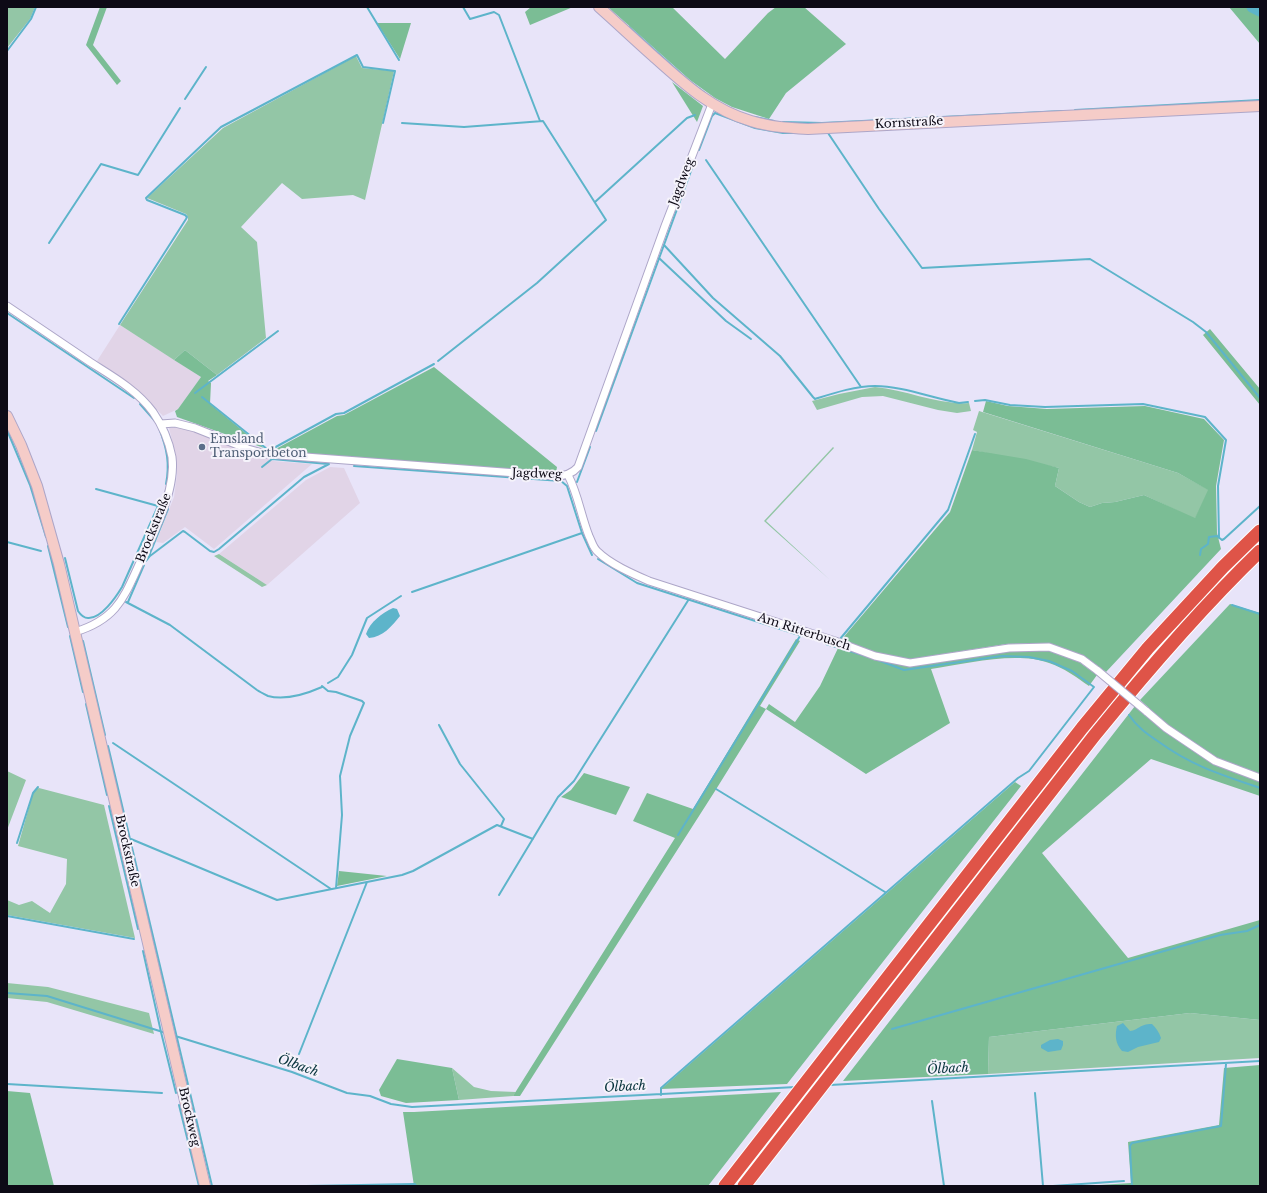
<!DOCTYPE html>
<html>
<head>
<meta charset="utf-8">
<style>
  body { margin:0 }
  #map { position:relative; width:1267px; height:1193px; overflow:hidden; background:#e8e4f9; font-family:"Libre Baskerville",serif }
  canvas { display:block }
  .frame { position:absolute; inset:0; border:8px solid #0d0a16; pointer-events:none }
</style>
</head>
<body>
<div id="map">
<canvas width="1267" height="1193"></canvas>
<div class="frame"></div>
</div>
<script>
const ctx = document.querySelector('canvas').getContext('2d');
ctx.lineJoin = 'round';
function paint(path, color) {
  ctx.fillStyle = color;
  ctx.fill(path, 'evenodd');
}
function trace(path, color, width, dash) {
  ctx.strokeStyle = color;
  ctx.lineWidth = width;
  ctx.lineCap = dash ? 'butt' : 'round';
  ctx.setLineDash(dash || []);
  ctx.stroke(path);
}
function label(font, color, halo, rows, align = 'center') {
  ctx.font = font + ' "Libre Baskerville",serif';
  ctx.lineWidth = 4;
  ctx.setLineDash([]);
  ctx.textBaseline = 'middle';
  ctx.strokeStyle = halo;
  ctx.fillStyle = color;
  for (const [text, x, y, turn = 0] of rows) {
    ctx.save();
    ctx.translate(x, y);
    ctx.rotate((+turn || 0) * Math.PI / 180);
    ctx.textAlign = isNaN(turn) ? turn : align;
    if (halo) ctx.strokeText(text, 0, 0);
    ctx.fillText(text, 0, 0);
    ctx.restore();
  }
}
const industrial = new Path2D(`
  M120 325 201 377 178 409 163 416 138 390 97 361Z
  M179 427 196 432 273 461 312 464 214 549 185 527 163 543 156 542 174 497 177 475 176 456 169 428Z
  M330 467 344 468 360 503 267 585 219 554 306 480Z`);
const green = new Path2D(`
  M7 7H35L30 19 7 48Z
  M356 56 362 68 394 71 365 200 353 195 302 199 282 183 241 227 257 242 266 338 217 375 185 350 174 360 120 325 188 220V217L186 214 147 198 223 128Z
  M875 387C907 390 937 405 969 403L971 411 957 413 938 410 883 396 862 397 817 410 812 401 839 394Z
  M979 411 1178 473 1209 490 1195 519 1144 495 1115 502 1102 503 1090 507 1079 502 1055 486 1059 468 972 450 977 432 973 430Z
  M833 447 834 448 766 521 830 580 764 521Z
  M219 554 267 585 262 587 214 556Z
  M7 771 26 780 7 830Z
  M39 788 104 805 135 938 7 915V900L19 905 32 901 50 913 66 884 67 859 18 846 33 793 36 789Z
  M7 983 48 987 149 1013 154 1034 47 1002 7 998Z
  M1190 1013 1260 1020V1058L988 1074 989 1037Z
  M452 1068 474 1087 491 1091 516 1092 513 1096 459 1100Z`);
const forest = new Path2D(`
  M100 7H107L93 45 121 81 117 85 86 45Z
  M531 7H573L530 25 525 12Z
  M608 7H672L725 59 768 13 776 7H804L846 44 786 93 769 119 732 107 715 98 690 80Z
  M1229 7H1260V44Z
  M377 23H411L400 59Z
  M672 82 703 106 697 122Z
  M1210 329 1260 389V405L1203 335Z
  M185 350 217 375 208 381 211 383 210 404 264 448 177 417 175 411 178 409 201 377 174 360Z
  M434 367 557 467 556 473 272 451 337 416 344 415Z
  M986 401 1008 406 1047 409 1145 406 1204 419 1224 440 1216 486 1217 533 1221 549 1106 672 1084 656 1048 643 1007 644 911 659 875 653 842 639 950 512 972 450 1026 459 1059 468 1055 486 1079 502 1090 507 1102 503 1115 502 1144 495 1195 518 1208 490 1178 473 983 412Z
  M1230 604 1260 613V796L1151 759 1042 853 1128 958 1260 920V1020L1190 1013 989 1037 988 1074 843 1081 1135 706 1143 713 1148 707 1140 700Z
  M796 639 800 641 760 706 766 709 769 704 795 722 820 686 839 646 907 665 1009 651 1047 650 1079 662 1097 675 1089 686C1076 677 1064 668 1049 663 1016 651 965 664 931 669L950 723 866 774 766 709 715 791 520 1096H513L675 838 633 821 647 793 693 809Z
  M584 773 630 787 616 815 561 797 571 790Z
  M1015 782 1021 786 787 1084 661 1089Z
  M339 871 387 876 337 886Z
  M397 1059 452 1068 459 1100 406 1103 381 1096 379 1090Z
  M1260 1065V1186H1083L1131 1183 1128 1142 1219 1125 1224 1068Z
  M7 1091 30 1093 54 1186H7Z
  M781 1092 708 1186H414L403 1112H414Z`);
const water = new Path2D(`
  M393 608 397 609 400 616C392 626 383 637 369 638L366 634C370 622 382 613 393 608Z
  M1123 1023 1130 1031C1139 1030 1139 1024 1152 1024 1156 1028 1159 1032 1161 1038L1159 1042 1138 1047 1128 1052 1122 1051C1115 1043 1115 1035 1117 1026Z
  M1058 1039 1063 1041V1045L1061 1050 1048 1052 1041 1048V1045L1050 1040Z`);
const stream = new Path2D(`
  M367 7 399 60
  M463 7 470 19 494 12 499 15 540 121
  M629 27 689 81 705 93
  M7 51 31 19 36 7
  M185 99 206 67
  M1075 110 1260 100
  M755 117 774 121
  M783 122 822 123 1062 111
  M402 123 464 127 543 121 606 220 537 283 438 361
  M828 133 879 209 922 268 1090 259 1193 322 1206 332 1260 398
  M699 150 712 116 715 113 755 128 783 133H797
  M706 160 861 387
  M595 202 687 118 695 115
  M49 243 101 164 138 175 180 108
  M664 245 713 298 780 356 813 397 815 399C834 393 855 386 875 386 901 386 932 398 959 403L968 402
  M659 258 726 321 751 339
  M7 313 134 398
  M119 324 186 219 187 217 185 215 147 200 146 198 221 127 357 55 363 67 395 71 383 123
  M195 393 278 331
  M202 397 267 449H272L336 414 344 413 434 364
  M975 401 985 400 1010 405 1045 407 1143 404 1205 417 1226 440 1218 486 1219 538
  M140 404 155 421
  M159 428C167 449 170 463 166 484
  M7 430 30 485 46 537
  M596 431 695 160
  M354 466 561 481 567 486 582 533 592 555
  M262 467 272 459 328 464
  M577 482 590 447
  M7 542 41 551
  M48 546 68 627
  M1200 555 1201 549 1208 544 1209 537 1217 536 1222 540 1224 539 1260 506
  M65 558 78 611C80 614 84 618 88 618 101 619 116 597 122 587L158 506 96 489
  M148 558 168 509
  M598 559 637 583 802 636
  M146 561 150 556 183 531 185 532 210 551 214 552 219 549 304 477 329 464
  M412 592 582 533
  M126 602 170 625 257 690C260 692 264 694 268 696 286 701 306 694 322 687
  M128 602 144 565
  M1232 605 1260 614
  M70 636 83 692
  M840 639 948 510 975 434
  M83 641 105 735
  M826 644 869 657
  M328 683 338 677 352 655 367 618 401 596
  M322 686 328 691 336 692 362 701 364 703 350 736 340 776 342 815 336 888
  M86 704 107 795
  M1129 715C1137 727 1147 734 1159 742 1192 766 1222 775 1260 788
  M439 725 460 764 504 819 501 826
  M113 743 331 889
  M108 746 212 1186
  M716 789 885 892
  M109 806 138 929
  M678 835 800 636
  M131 839 277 900 402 875 413 871 497 825 533 839
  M17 843 33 793 38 787
  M499 895 558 797 574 781 689 599
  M7 916 134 939
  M143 951 161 1032 176 1093
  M7 993 47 996 166 1033
  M892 1029 1220 935 1247 931 1260 925
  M172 1035 292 1072 347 1093 370 1096 391 1104 412 1107 796 1087
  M299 1054 367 882
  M7 1084 162 1093
  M830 1085 1260 1061
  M1035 1093 1043 1186
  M661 1095V1088L1018 778 1029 771 1094 687 1072 671 1049 661 1029 657 1002 656 904 670 875 659
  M932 1101 944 1186
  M179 1105 199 1186
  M306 1186 415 1184 416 1186
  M1053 1186 1124 1181
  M1132 1186 1130 1146 1132 1143 1221 1126 1226 1064`);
const river = new Path2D(`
  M1252 7 1260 11`);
const street = new Path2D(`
  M7 306C34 324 62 343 90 362 112 376 137 390 153 412 162 425 169 441 172 457 176 488 157 526 144 554 125 593 121 618 75 632
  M161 424 175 423 195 428 248 449 266 454 556 476C565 476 572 474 578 467L665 226 712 104
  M568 475C578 494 581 516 589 536 592 542 593 548 598 552 610 564 633 574 649 581L835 641 875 656 910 663 1009 648 1049 647 1082 659 1098 671
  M1146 711 1166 728 1215 761 1260 778`);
const secondary = new Path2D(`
  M599 7C617 23 635 40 653 56 683 83 712 110 751 121 770 127 789 128 808 129L1260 106
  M7 416 21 445 37 486 59 564 205 1186`);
const highway = new Path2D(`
  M725 1186 1082 728 1148 648 1223 567 1260 531
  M744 1186 1094 736C1146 672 1200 609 1260 551`);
const streetBridge = new Path2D(`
  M1098 671 1146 711`);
const markers = [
  [202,447,4,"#5c6f8a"]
];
const streetNames = [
  ["Kornstraße",909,123,-3],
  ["Jagdweg",682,182,-69],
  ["Jagdweg",537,474,2],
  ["Brockstraße",154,528,-68],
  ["Am Ritterbusch",804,632,18],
  ["Brockstraße",127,851,77],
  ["Brockweg",189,1117,77]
];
const serviceNames = [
  ["Emsland",210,440],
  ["Transportbeton",210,454]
];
const waterNames = [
  ["Ölbach",298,1066,19],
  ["Ölbach",948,1069,-3],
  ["Ölbach",625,1087,-3]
];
paint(industrial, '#e1d4e7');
paint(green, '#93c6a6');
paint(forest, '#7bbd95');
paint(water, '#5db4ca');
trace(stream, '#5db4ca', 2);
trace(river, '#5db4ca', 11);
trace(street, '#ada6c8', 9);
trace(secondary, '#ada6c8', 12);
trace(highway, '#fff', 15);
trace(street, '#fff', 7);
trace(secondary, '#f5ccc8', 10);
trace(highway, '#df5448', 13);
trace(streetBridge, '#ada6c8', 9, []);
trace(streetBridge, '#fff', 7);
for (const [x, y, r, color] of markers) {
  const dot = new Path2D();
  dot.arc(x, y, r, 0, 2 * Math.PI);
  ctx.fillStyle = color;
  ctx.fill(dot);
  trace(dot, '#f5f3fb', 1.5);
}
label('12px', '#0d0a16', '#f5f3fb', streetNames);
label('12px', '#4e5e75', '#f5f3fb', serviceNames, 'left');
label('italic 13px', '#08333d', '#f5f3fb', waterNames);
</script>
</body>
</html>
